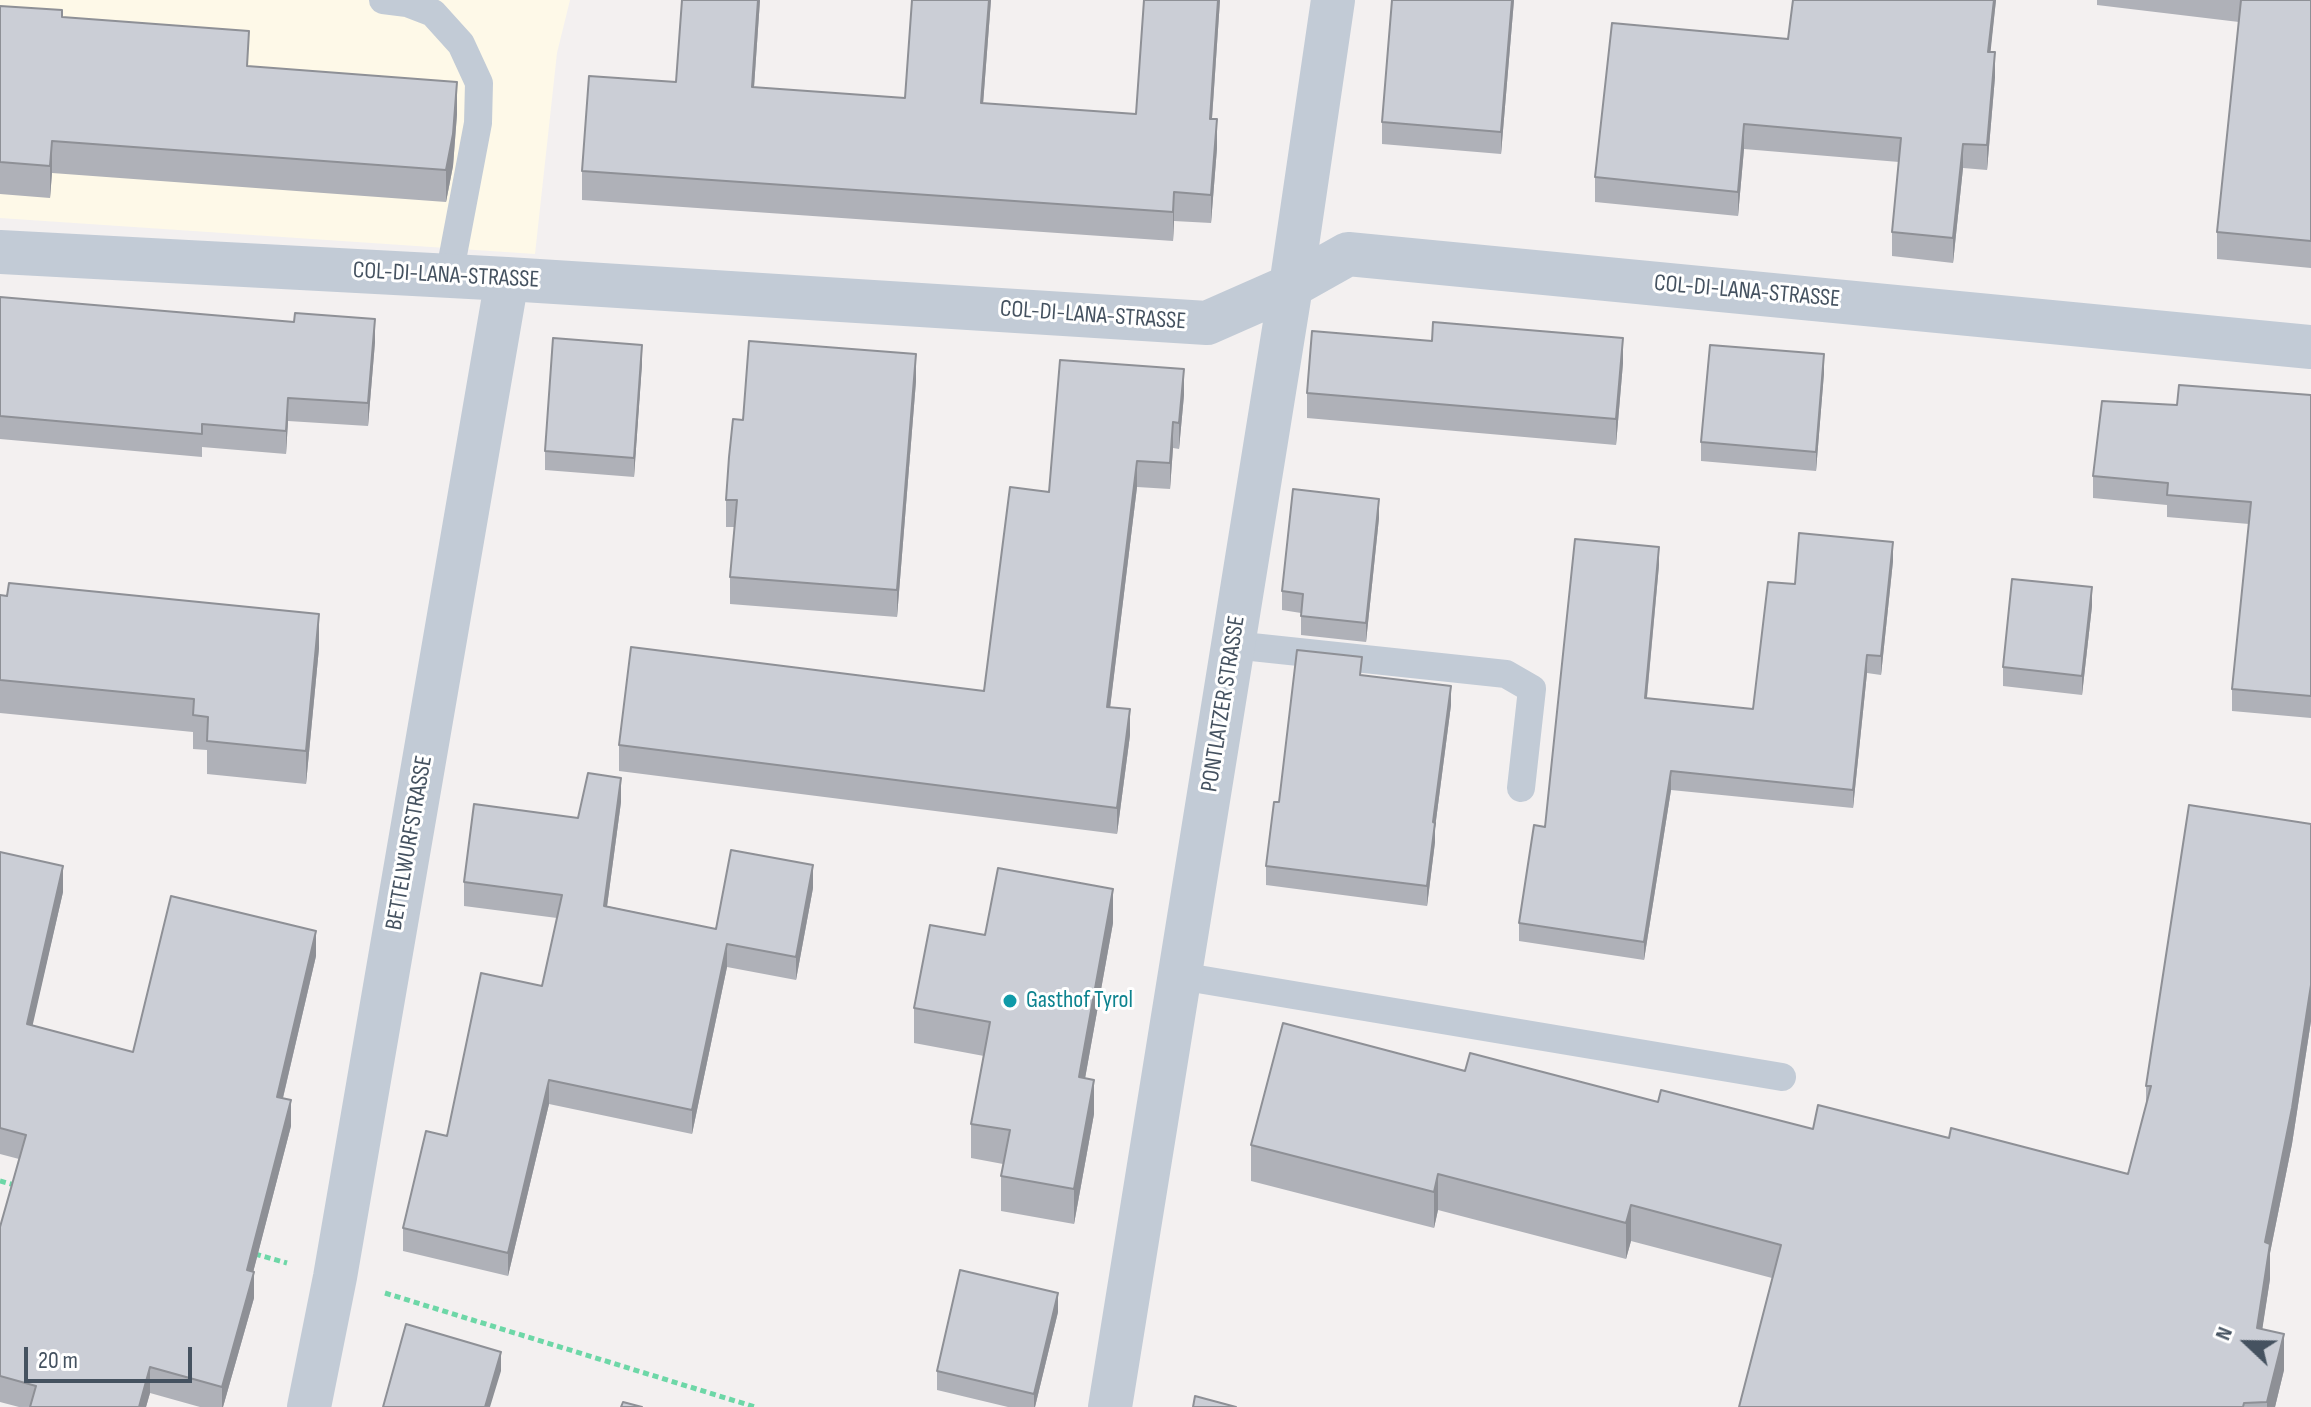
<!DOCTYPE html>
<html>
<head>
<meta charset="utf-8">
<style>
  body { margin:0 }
  #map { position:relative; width:2311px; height:1407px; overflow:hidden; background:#f3f0f0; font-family:"Sofia Sans Condensed",sans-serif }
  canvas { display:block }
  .north { position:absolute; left:2207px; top:1303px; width:80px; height:80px; -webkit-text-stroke:6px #fff; paint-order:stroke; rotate:292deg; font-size:22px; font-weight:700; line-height:32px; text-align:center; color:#455260 }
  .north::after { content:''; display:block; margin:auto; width:28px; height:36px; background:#455260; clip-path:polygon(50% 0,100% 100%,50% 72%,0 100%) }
  .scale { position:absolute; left:24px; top:1347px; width:168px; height:36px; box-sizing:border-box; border:4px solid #455260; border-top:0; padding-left:10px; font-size:24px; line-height:28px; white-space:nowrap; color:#455260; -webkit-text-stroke:6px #fff; paint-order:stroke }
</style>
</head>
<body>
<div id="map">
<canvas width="2311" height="1407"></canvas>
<div class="north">N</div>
<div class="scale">20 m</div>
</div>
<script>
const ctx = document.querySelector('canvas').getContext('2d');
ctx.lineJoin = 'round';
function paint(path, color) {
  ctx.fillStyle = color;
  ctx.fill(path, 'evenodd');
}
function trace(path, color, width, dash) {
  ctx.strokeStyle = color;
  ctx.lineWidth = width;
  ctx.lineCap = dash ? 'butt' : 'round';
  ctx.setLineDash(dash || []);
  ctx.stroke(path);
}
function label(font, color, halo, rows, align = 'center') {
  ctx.font = font + ' "Sofia Sans Condensed",sans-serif';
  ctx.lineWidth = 6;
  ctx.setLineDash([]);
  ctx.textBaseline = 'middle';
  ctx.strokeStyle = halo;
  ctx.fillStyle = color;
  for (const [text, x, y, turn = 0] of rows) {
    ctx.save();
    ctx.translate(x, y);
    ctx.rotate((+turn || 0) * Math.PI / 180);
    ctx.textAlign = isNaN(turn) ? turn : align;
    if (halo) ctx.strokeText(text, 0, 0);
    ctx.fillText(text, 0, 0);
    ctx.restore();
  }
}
const commercial = new Path2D(`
  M0 0H570L557 53 535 254 0 218Z`);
const path = new Path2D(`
  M0 1181 18 1186
  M255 1254 287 1263
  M385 1293 755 1407`);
const service = new Path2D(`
  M383 0 407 3 433 13 461 44 479 83 478 123 449 276
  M1233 645 1506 674 1532 689 1521 788
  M1180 976 1782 1077`);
const minor = new Path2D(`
  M0 252 507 279 1207 323 1291 286 1348 254 2311 347
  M309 1407 335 1277 507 279
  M1110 1407 1291 286 1333 0`);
const wall = new Path2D(`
  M760 0 754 87 905 98 912 0H991L983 103 1136 114 1144 0H1220L1212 119 1217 148 1211 223 1174 221 1173 241 582 200V171Z
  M1392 0H1514L1501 154 1382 144V122Z
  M1793 0H1996L1990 52 1995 77 1987 170 1963 168 1953 263 1892 256V232L1899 162 1744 149 1738 216 1595 202V177L1788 39Z
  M2097 0H2311V268L2217 259V232L2239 22 2097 5Z
  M0 6 62 17 249 66 457 114 453 166 446 202 52 173 50 198 0 194Z
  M0 297 375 342 368 426 288 421 286 454 202 447V457L0 439Z
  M1623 363 1616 445 1307 418V393Z
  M642 364 634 477 545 470V451Z
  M1824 373 1816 471 1701 461V442Z
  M916 381 897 617 730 604V577L735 527H726V500L743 420Z
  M1184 395 1179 449 1173 448 1170 489 1137 487 1110 707 1130 735 1117 834 619 771V745L984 691 1049 492Z
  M2311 395V718L2232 711V689L2249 524 2167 517V505L2093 498V476L2177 405Z
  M1379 518 1366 642 1301 635V613L1282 610V591Z
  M1893 561 1881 675 1867 673 1853 808 1671 790 1644 960 1519 941V923L1545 827 1659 565 1647 698 1753 709 1795 584Z
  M0 595 319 648 306 784 207 774V750L193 749V732L0 713Z
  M2092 606 2082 695 2003 686V667Z
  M1362 675 1451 705 1435 828V842L1427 906 1266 885V866L1279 802Z
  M621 802 607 906 716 929 813 888 796 980 727 967 692 1134 549 1104 508 1276 403 1251V1228L447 1136 542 986 557 918 464 906V882L578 818Z
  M2311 824V1021L2292 1144 2270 1253V1279L2262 1329 2284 1370 2275 1407H1739L1772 1278 1631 1241 1626 1259 1438 1210 1434 1228 1251 1181V1145L1465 1071 1813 1129 1949 1138 2128 1174 2146 1104V1086Z
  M0 852 63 892 32 1025 133 1052 316 956 283 1098 291 1126 253 1272 254 1298 223 1407H200L150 1393 146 1407H19L0 1402V1227L19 1159 0 1154Z
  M1113 923 1085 1078 1094 1114 1074 1224 1001 1211V1176L1003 1164 971 1158V1124L984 1056 914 1043V1008L985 935Z
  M1058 1312 1035 1407H1008L937 1390V1371Z`);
const shadedWall = new Path2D(`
  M758 0H760L752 116V87Z
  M989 0H991L981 131V103Z
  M1218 0H1220L1210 147V119Z
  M1512 0H1514L1501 154V132Z
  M1994 0H1996L1988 76V52Z
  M1995 52V77L1987 170V145Z
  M457 82V114L453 166 446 202V170Z
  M1217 119V148L1211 223V195Z
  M1744 124V149L1738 216V192Z
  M52 141V173L50 198V166Z
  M1963 144V168L1953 263V238Z
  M1174 192V221L1173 241V212Z
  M375 319V342L368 426V403Z
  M1623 338V363L1616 445V419Z
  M642 345V364L634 477V458Z
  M916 354V381L897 617V590Z
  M1824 354V373L1816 471V452Z
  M1184 369V395L1179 449V423Z
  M288 398V421L286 454V431Z
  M1173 422V448L1170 489V463Z
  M1137 461V487L1107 733V707Z
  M1379 499V518L1366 642V623Z
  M1893 542V561L1881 675V656Z
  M1659 547V565L1645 717V698Z
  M2092 587V606L2082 695V676Z
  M319 614V648L306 784V751Z
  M1867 655V673L1853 808V790Z
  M1451 686V705L1435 828V842L1427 906V886L1433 822Z
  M1130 709V735L1117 834V808Z
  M1671 771V790L1644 960V942Z
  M621 778V802L604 929V906Z
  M813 865V888L796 980V957Z
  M63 866V892L27 1050V1024Z
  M1113 889V923L1079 1112V1077Z
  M316 931V956L277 1123V1097Z
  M727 944V967L692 1134V1110Z
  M2311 985V1021L2292 1144 2270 1253V1279L2257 1364V1328L2265 1242Z
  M549 1080V1104L508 1276V1253Z
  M1094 1080V1114L1074 1224V1189Z
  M291 1100V1126L247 1296V1270Z
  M1438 1174V1210L1434 1228V1192Z
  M1631 1205V1241L1626 1259V1223Z
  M254 1272V1298L223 1407H222V1387Z
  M1058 1293V1312L1035 1407H1034V1394Z
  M2284 1334V1370L2275 1407H2267V1402Z
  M501 1352V1371L490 1407H485Z
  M150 1367V1393L146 1407H139Z`);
const building = new Path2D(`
  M682 0H758L752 87 905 98 912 0H989L981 103 1136 114 1144 0H1218L1210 119H1217L1211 195 1174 192 1173 212 582 171 589 76 676 82Z
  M1392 0H1512L1501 132 1382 122Z
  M1793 0H1994L1988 52H1995L1987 145 1963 144 1953 238 1892 232 1901 138 1744 124 1738 192 1595 177 1612 23 1788 39Z
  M2241 0H2311V241L2217 232Z
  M0 6 62 10V17L249 31 247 66 457 82 453 134 446 170 52 141 50 166 0 162Z
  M0 297 294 322 295 313 375 319 368 403 288 398 286 431 202 424V434L0 416Z
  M1433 322 1623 338 1616 419 1307 393 1312 331 1432 341Z
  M553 338 642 345 634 458 545 451Z
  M749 341 916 354 897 590 730 577 737 500H726L729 457 733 419 743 420Z
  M1710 345 1824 354 1816 452 1701 442Z
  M1060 360 1184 369 1179 423 1173 422 1170 463 1137 461 1107 707 1130 709 1117 808 619 745 631 647 984 691 1010 487 1049 492Z
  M2179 385 2311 395V696L2232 689 2251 502 2167 495 2168 483 2093 476 2102 401 2177 405Z
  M1293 489 1379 499 1366 623 1301 616 1303 594 1282 591Z
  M1799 533 1893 542 1881 656 1867 655 1853 790 1671 771 1644 942 1519 923 1534 825 1545 827 1575 539 1659 547 1645 698 1753 709 1768 582 1795 584Z
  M2012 579 2092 587 2082 676 2003 667Z
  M9 583 319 614 306 751 207 741 208 717 193 715 194 699 0 680V595L7 596Z
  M1297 650 1362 657 1360 675 1451 686 1433 822 1435 823 1427 886 1266 866 1274 802H1279Z
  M588 773 621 778 604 906 716 929 731 850 813 865 796 957 727 944 692 1110 549 1080 508 1253 403 1228 426 1131 447 1136 481 973 542 986 562 895 464 882 474 804 578 818Z
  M2189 805 2311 824V985L2292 1108 2265 1242 2270 1244 2257 1328 2284 1334 2267 1402 2244 1403 2243 1407H1739L1781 1245 1631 1205 1626 1223 1438 1174 1434 1192 1251 1145 1283 1023 1465 1071 1470 1053 1658 1102 1661 1090 1813 1129 1818 1105 1949 1138 1951 1128 2128 1174 2151 1086H2146Z
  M0 852 63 866 27 1024 133 1052 171 896 316 931 277 1097 291 1100 247 1270 254 1272 222 1387 150 1367 139 1407H30L36 1386 0 1376V1227L26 1135 0 1128Z
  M998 868 1113 889 1079 1077 1094 1080 1074 1189 1001 1176 1010 1130 971 1124 990 1022 914 1008 930 925 985 935Z
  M960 1270 1058 1293 1034 1394 937 1371Z
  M406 1324 501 1352 485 1407H383Z
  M1195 1396 1236 1407H1193Z
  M623 1402 642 1407H621Z`);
const markers = [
  [1010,1001,8,"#0f9aa8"]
];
const streetNames = [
  ["COL-DI-LANA-STRASSE",446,276,3],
  ["COL-DI-LANA-STRASSE",1747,292,5],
  ["COL-DI-LANA-STRASSE",1093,316,4],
  ["PONTLATZER STRASSE",1224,704,-81],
  ["BETTELWURFSTRASSE",410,843,-80]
];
const cultureNames = [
  ["Gasthof Tyrol",1026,1001]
];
paint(commercial, '#fef9e8');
trace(path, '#6dd7a7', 5, [6, 4]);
trace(service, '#c2cbd6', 28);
trace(minor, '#c2cbd6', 44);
paint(wall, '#afb1b8');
paint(shadedWall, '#8e9096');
paint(building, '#cbced6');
trace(building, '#8e9096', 2);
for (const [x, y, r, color] of markers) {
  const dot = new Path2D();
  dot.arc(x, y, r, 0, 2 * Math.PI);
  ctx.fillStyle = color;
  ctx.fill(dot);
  trace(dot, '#fff', 3);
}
label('24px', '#455260', '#fff', streetNames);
label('24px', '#0d838f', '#fff', cultureNames, 'left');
</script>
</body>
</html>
